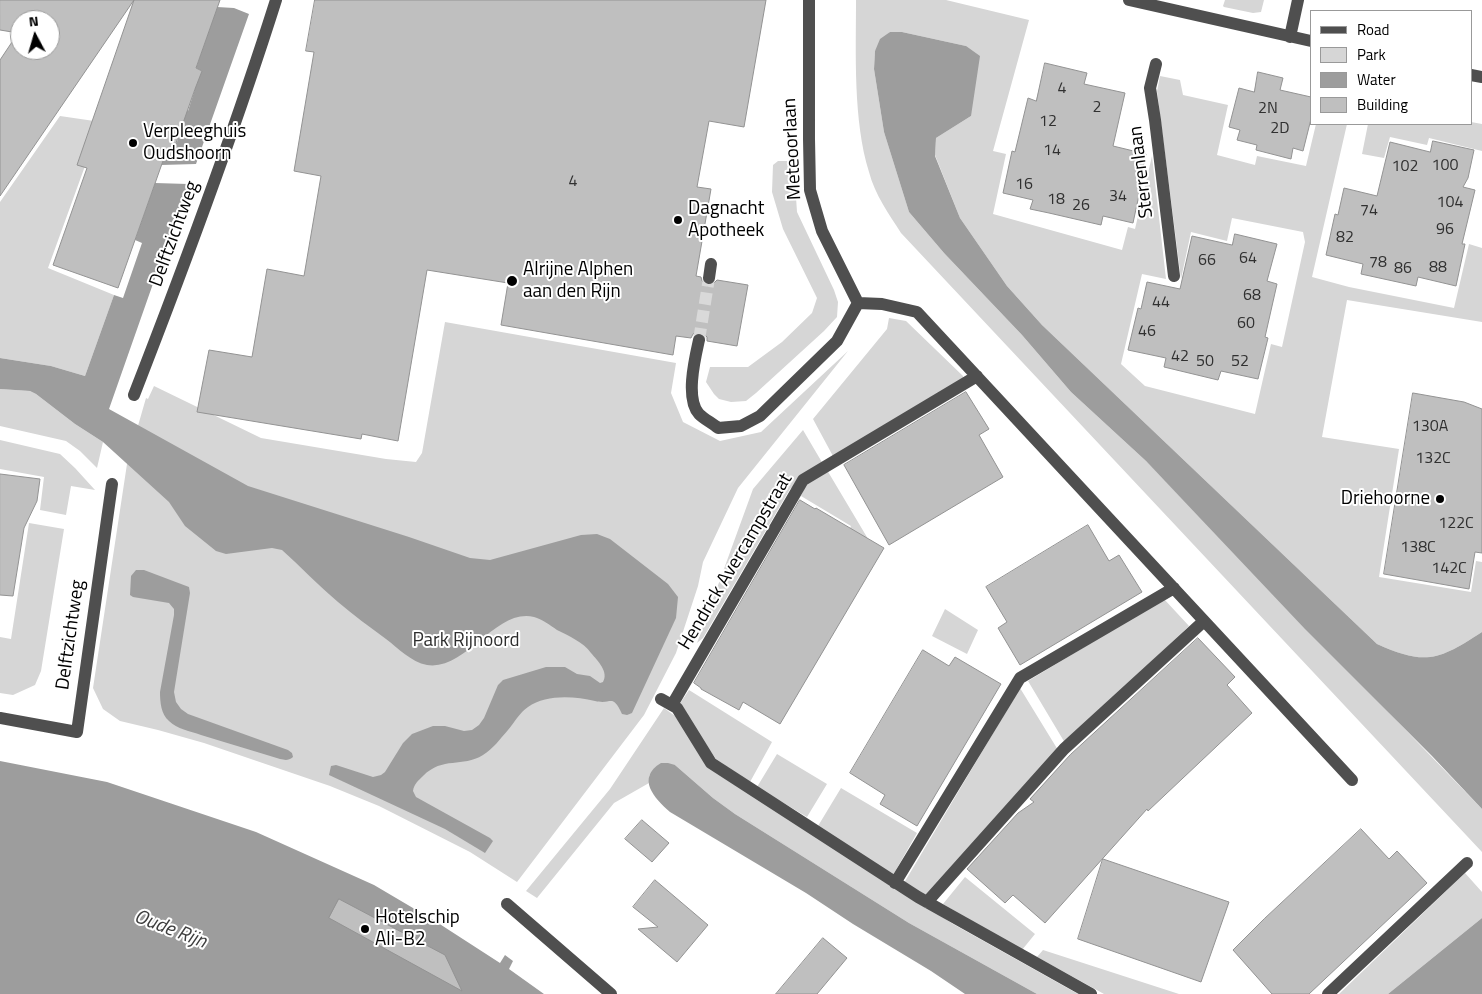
<!DOCTYPE html>
<html>
<head>
<meta charset="utf-8">
<style>
  body { margin:0 }
  #map { position:relative; width:1482px; height:994px; overflow:hidden; background:#fff; font-family:"Titillium Web",sans-serif }
  canvas { display:block }
  .legend { position:absolute; left:1310px; top:10px; width:162px; height:115px; box-sizing:border-box; background:#fff; border:1px solid #999; margin:0; padding:6px 9px; list-style:none; font-size:15px; color:#000 }
  .legend li { display:flex; align-items:center; gap:10px; height:25px }
  .legend b { width:25px; border:1px solid #999 }
  .north { position:absolute; left:10px; top:10px; width:50px; height:50px; box-sizing:border-box; background:#fff; border:1px solid #999; border-radius:50%; rotate:354deg; font-size:14px; font-weight:700; line-height:20px; text-align:center; color:#000 }
  .north::after { content:''; display:block; margin:auto; width:18px; height:22px; background:#000; clip-path:polygon(50% 0,100% 100%,50% 72%,0 100%) }
</style>
</head>
<body>
<div id="map">
<canvas width="1482" height="994"></canvas>
<ul class="legend">
<li><b style="height:6px;background:#4f4f4f"></b>Road</li>
<li><b style="height:14px;background:#d6d6d6"></b>Park</li>
<li><b style="height:14px;background:#9d9d9d"></b>Water</li>
<li><b style="height:14px;background:#bfbfbf"></b>Building</li>
</ul>
<div class="north">N</div>
</div>
<script>
const ctx = document.querySelector('canvas').getContext('2d');
ctx.lineJoin = 'round';
function paint(path, color) {
  ctx.fillStyle = color;
  ctx.fill(path, 'evenodd');
}
function trace(path, color, width, dash) {
  ctx.strokeStyle = color;
  ctx.lineWidth = width;
  ctx.lineCap = dash ? 'butt' : 'round';
  ctx.setLineDash(dash || []);
  ctx.stroke(path);
}
function label(font, color, halo, rows, align = 'center') {
  ctx.font = font + ' "Titillium Web",sans-serif';
  ctx.lineWidth = 4;
  ctx.setLineDash([]);
  ctx.textBaseline = 'middle';
  ctx.strokeStyle = halo;
  ctx.fillStyle = color;
  for (const [text, x, y, turn = 0] of rows) {
    ctx.save();
    ctx.translate(x, y);
    ctx.rotate((+turn || 0) * Math.PI / 180);
    ctx.textAlign = isNaN(turn) ? turn : align;
    if (halo) ctx.strokeText(text, 0, 0);
    ctx.fillText(text, 0, 0);
    ctx.restore();
  }
}
const green = new Path2D(`
  M856 0H946L1029 20 993 151 1006 154 993 214 1122 250 1128 227 1135 229 1152 156 1166 279 1142 274 1121 364 1145 386 1255 414 1271 344 1282 347 1305 242 1303 232 1232 218 1227 241 1191 232 1181 279 1157 91 1160 76 1180 80 1183 95 1228 105 1217 155 1255 165 1257 156 1306 166 1316 124H1347L1312 277 1349 287 1454 308 1469 244 1482 248V322L1347 300 1322 437 1399 449 1379 577 1471 592 1476 561 1482 562V632C1439 660 1426 666 1377 644L1042 325 1007 286 960 218 935 155 936 138 971 116 966 46 902 32H890L875 51 874 69 884 132 909 212 944 253 1022 335 1071 392 1146 461 1482 809V852L901 233C889 214 875 195 869 172 853 120 856 54 856 0Z
  M1225 0H1264L1261 12 1253 13 1224 7 1223 6Z
  M60 116 101 122 48 268 114 295 85 376 51 366 0 358V202Z
  M1471 122 1482 124V151L1429 138 1427 145 1390 137 1384 158 1362 154 1368 124H1471Z
  M778 161H791L794 167 797 212 834 290 838 302 837 317 824 331 756 393 746 401 731 402 719 399 714 394 706 382 710 367H748L782 342 812 313 817 298 783 229 772 192 773 165Z
  M889 318 906 321 963 376 962 383 834 458 813 419 887 329Z
  M445 322 676 363 671 393 683 422 720 441 761 432 848 351 738 488 703 562 698 586 676 653 644 715 517 882 470 852 379 806 330 786 204 743 158 730 120 721 103 709 93 688 127 464 146 398 148 399 154 386 261 438 386 459 416 462 422 453Z
  M0 389 30 391 36 394 75 424 103 442 97 468 80 451 66 441 0 426Z
  M803 430 823 464 790 489 703 638 697 643 753 489Z
  M0 440 60 454 75 468 95 490 71 486 66 515 40 510 44 477 0 469Z
  M827 470 877 554 847 535 851 526 801 496 806 484Z
  M29 523 64 529 41 671 35 685 13 695 0 693V637L11 639Z
  M1164 599 1189 626 1065 743 1028 681Z
  M945 609 978 630 967 654 932 636Z
  M1020 688 1058 750 927 897 904 883Z
  M689 690 772 742 750 782 716 759 679 705Z
  M664 708 675 716 712 770 953 924 1078 994H1037L909 923 735 814 713 798 675 765 649 775V783L614 803 537 898 526 891 610 789Z
  M777 754 827 784 807 817 757 787Z
  M841 788 917 833 893 875 818 826Z
  M1465 873 1482 892V918L1388 994H1339Z
  M965 877 1035 934 1022 950 943 904Z
  M1043 950 1179 994H1104L1037 957Z`);
const water = new Path2D(`
  M217 7 234 8 249 14 196 164 161 165 164 158 170 160 173 151 167 149 177 142 179 134 173 131 175 127 181 129 184 120 181 109 188 111 195 89 189 87 202 71 196 68Z
  M890 32H902L966 46 980 56 971 116 936 138 935 156 960 218 1007 286 1042 325 1377 644C1426 666 1439 660 1482 632V809L1432 756 1305 629 1146 461 1071 392 1022 335 944 253 909 212 884 132 874 69 875 51 880 39Z
  M155 183 188 184 109 409 248 486 409 537 470 558 490 560 581 535 597 534 610 539 668 584 678 597 676 618 632 713 627 715 622 714C612 693 612 705 595 701 574 696 546 694 528 707 520 712 514 723 508 730 500 739 493 749 483 755 462 768 443 756 423 776 418 781 414 784 413 791L416 797 490 838 493 841 485 853 445 829 329 775 331 766 336 765 373 777 381 775 385 772 403 743 412 734 433 726H445L464 731 472 730 479 725 484 718 498 685 503 680 546 667H565L577 674 590 676 600 683 603 682C609 672 598 661 591 653 583 642 569 636 557 630 550 625 542 619 534 617 495 608 467 671 427 665 411 662 398 648 386 639 370 627 353 615 338 602 319 586 301 567 282 550L272 548 226 554 216 551 185 526 169 502 103 442 75 424 36 394 30 391 0 389V358L51 366 85 376 114 295 123 298 142 243 135 240Z
  M136 570H144L189 587 190 593 174 692 176 702 181 709 188 714 288 750 292 753 293 757C288 761 285 760 280 759 254 751 227 743 201 735 190 731 177 729 169 721 161 714 160 702 160 692L174 615V609L169 603 133 597 130 595 131 576Z
  M0 761 107 782 256 832 374 885 435 921 500 963 505 955 513 961 509 969 544 994H0Z
  M661 763H668L675 765 713 798 735 814 909 923 1037 994H965L931 971 853 924 806 893 670 812C654 798 636 778 661 763Z
  M1482 918V994H1388Z`);
const building = new Path2D(`
  M0 0H220L196 68 202 71 195 89 170 160 164 158 118 288 53 265 87 168 77 165 134 0 0 196V60L18 33 0 30ZM20 20H50V50H20Z
  M315 0H766L744 127 709 121 697 187 711 189 696 276 701 277 702 281 707 286 712 285 717 280 748 285 737 346 707 341V337L704 334 697 332 693 334 691 338 676 336 673 355 501 325 508 283 427 270 398 441 362 434 361 439 197 412 209 350 252 357 267 269 304 276 321 176 294 171 314 52 306 51Z
  M1045 63 1087 73 1084 84 1125 93 1113 146 1146 154 1140 181H1142L1133 223 1103 216 1101 225 1049 213 1030 209 1033 200 1003 193 1012 151 1015 152 1028 98 1036 101Z
  M1258 72 1283 78 1280 90 1311 97V119L1303 151 1293 148 1291 159 1256 150 1257 145 1237 140 1240 130 1229 127 1239 88 1254 92Z
  M1433 141 1474 150 1468 178 1463 187 1475 190 1462 244H1465L1456 286 1418 277 1416 286 1361 274 1363 264 1326 255 1335 214 1338 215 1344 188 1377 196 1390 142 1430 152Z
  M1235 234 1277 244 1267 281 1277 284 1265 337 1268 338 1258 379 1221 371 1218 380 1164 367 1166 358 1128 350 1138 308 1141 309 1147 282 1180 289 1192 236 1232 245Z
  M966 392 989 429 979 435 1003 477 889 545 844 465Z
  M1413 393 1464 402 1482 409V553L1475 552 1469 589 1384 574Z
  M0 474 40 479 37 501 24 528 13 596 0 595Z
  M800 500 815 509 816 508 884 548 780 724 743 702 739 710 701 689V688L694 683Z
  M1088 525 1109 561 1119 555 1142 592 1020 665 998 628 1007 622 986 587Z
  M1198 638 1235 677 1227 685 1252 713 1148 811 1147 809 1045 923 1013 895 1005 903 967 869 1018 813 1034 802 1030 799 1070 755Z
  M923 650 949 666 955 657 1001 684 917 826 880 804 885 795 850 773Z
  M642 820 669 843 652 862 625 839Z
  M1361 829 1389 859 1397 851 1427 883 1309 994H1272L1233 950 1264 919Z
  M1103 859 1229 902 1201 982 1078 939Z
  M655 880 708 925 677 962 638 929 658 927 633 907Z
  M339 899 445 955 462 991 329 918Z
  M823 938 847 958 817 994H776Z`);
const minorTunnel = new Path2D(`
  M699 340 709 278`);
const minor = new Path2D(`
  M1129 0 1311 41
  M1290 37 1298 0
  M1156 64 1150 88 1155 120 1174 276
  M1471 75 1482 77
  M709 278 711 264
  M858 303 882 304 917 312 1352 780
  M699 340C695 358 685 399 699 414 704 419 712 423 718 428L741 426 760 416 837 341 858 303 822 231 810 190 809 139V0
  M134 395C185 264 234 133 276 0
  M661 699 677 708 711 763 918 897 1091 994
  M672 705 803 480 977 376
  M0 718 77 732 112 484
  M895 883 1020 678 1174 588
  M927 902 1064 749 1204 621
  M507 904 611 994
  M1328 994 1467 863`);
const markers = [
  [133,143,5,"#000"],
  [678,220,5,"#000"],
  [512,281,6,"#000"],
  [1440,499,5,"#000"],
  [365,929,5,"#000"]
];
const numberNames = [
  ["4",1062,89],
  ["2",1097,108],
  ["2N",1268,109],
  ["12",1048,122],
  ["2D",1280,129],
  ["14",1052,151],
  ["100",1445,166],
  ["102",1405,167],
  ["4",573,182],
  ["16",1024,185],
  ["34",1118,197],
  ["18",1056,200],
  ["104",1450,203],
  ["26",1081,206],
  ["74",1369,211],
  ["96",1445,230],
  ["82",1345,238],
  ["64",1248,259],
  ["66",1207,261],
  ["78",1378,263],
  ["88",1438,268],
  ["86",1403,269],
  ["68",1252,296],
  ["44",1161,303],
  ["60",1246,324],
  ["46",1147,332],
  ["42",1180,357],
  ["50",1205,362],
  ["52",1240,362],
  ["130A",1430,427],
  ["132C",1433,459],
  ["122C",1456,524],
  ["138C",1418,548],
  ["142C",1449,569]
];
const poiNames = [
  ["Verpleeghuis",143,132],
  ["Oudshoorn",143,154],
  ["Dagnacht",688,209],
  ["Apotheek",688,231],
  ["Alrijne Alphen",523,270],
  ["aan den Rijn",523,292],
  ["Driehoorne",1430,499,"right"],
  ["Hotelschip",375,918],
  ["Ali-B2",375,940]
];
const streetNames = [
  ["Meteoorlaan",793,149,-93],
  ["Sterrenlaan",1142,172,-97],
  ["Delftzichtweg",175,234,-70],
  ["Hendrick Avercampstraat",736,562,-59],
  ["Delftzichtweg",71,635,-82]
];
const parkNames = [
  ["Park Rijnoord",466,641]
];
const waterNames = [
  ["Oude Rijn",170,930,21]
];
paint(green, '#d6d6d6');
paint(water, '#9d9d9d');
paint(building, '#bfbfbf');
trace(building, '#939393', 1);
trace(minorTunnel, '#d9d9d9', 12, [12, 6]);
trace(minor, '#4f4f4f', 12);
for (const [x, y, r, color] of markers) {
  const dot = new Path2D();
  dot.arc(x, y, r, 0, 2 * Math.PI);
  ctx.fillStyle = color;
  ctx.fill(dot);
  trace(dot, '#fff', 2);
}
label('16px', '#303030', null, numberNames);
label('19px', '#000', '#fff', poiNames, 'left');
label('19px', '#000', '#fff', streetNames);
label('19px', '#2d2d2d', '#fff', parkNames);
label('italic 20px', '#3e3e3e', '#fff', waterNames);
</script>
</body>
</html>
